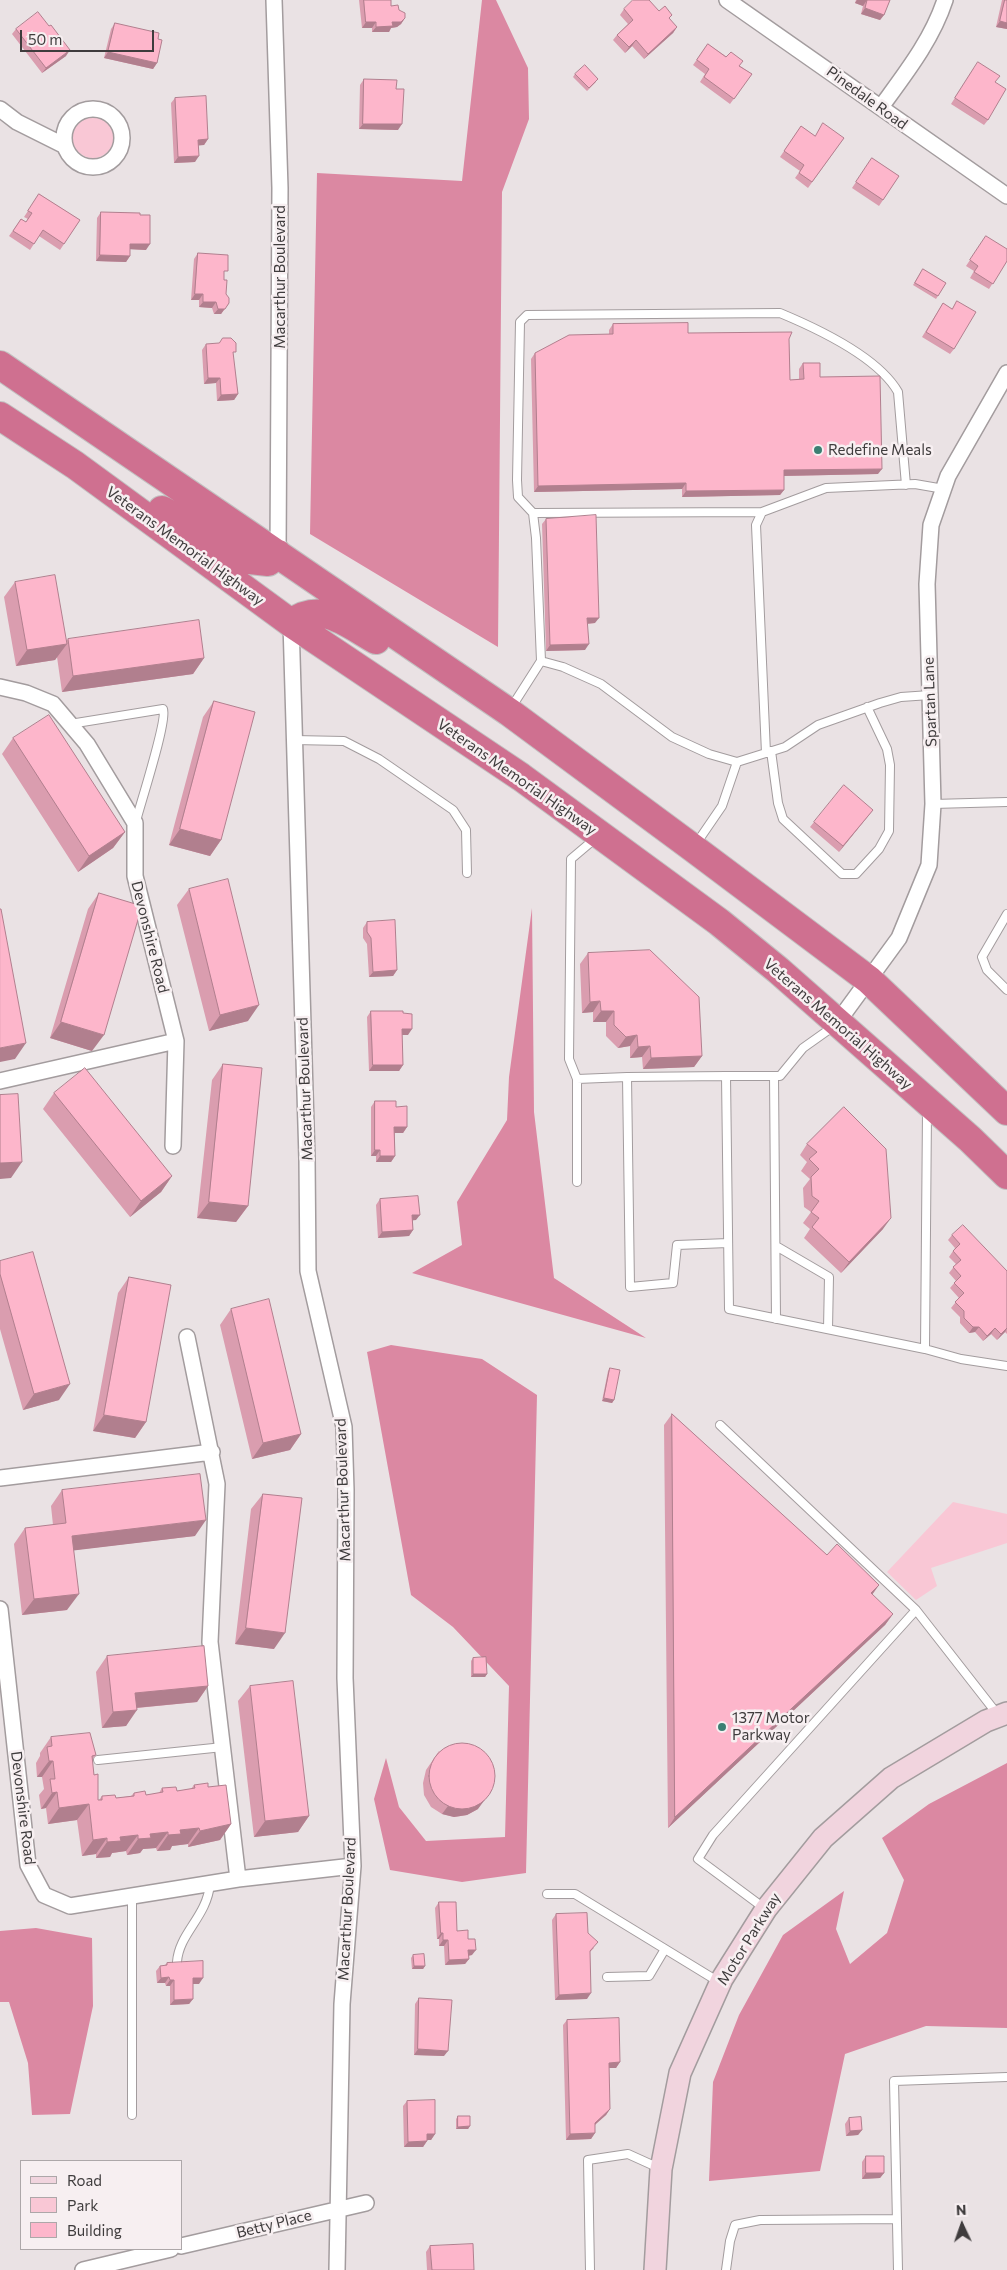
<!DOCTYPE html>
<html>
<head>
<meta charset="utf-8">
<style>
  body { margin:0 }
  #map { position:relative; width:1007px; height:2270px; overflow:hidden; background:#eae2e4; font-family:Commissioner,sans-serif }
  canvas { display:block }
  .legend { position:absolute; left:20px; top:2160px; width:162px; height:90px; box-sizing:border-box; background:#f7eff1; border:1px solid #ada7a9; margin:0; padding:6px 9px; list-style:none; font-size:15px; color:#3f3c3d }
  .legend li { display:flex; align-items:center; gap:10px; height:25px }
  .legend b { width:25px; border:1px solid #ada7a9 }
  .north { position:absolute; left:937px; top:2200px; width:50px; height:50px; -webkit-text-stroke:4px #f7eff1; paint-order:stroke; rotate:357deg; font-size:14px; font-weight:700; line-height:20px; text-align:center; color:#3f3c3d }
  .north::after { content:''; display:block; margin:auto; width:18px; height:22px; background:#3f3c3d; clip-path:polygon(50% 0,100% 100%,50% 72%,0 100%) }
  .scale { position:absolute; left:20px; top:30px; width:134px; height:22px; box-sizing:border-box; border:2px solid #3f3c3d; border-top:0; padding-left:6px; font-size:15px; line-height:18px; white-space:nowrap; color:#3f3c3d; -webkit-text-stroke:4px #f7eff1; paint-order:stroke }
</style>
</head>
<body>
<div id="map">
<canvas width="1007" height="2270"></canvas>
<ul class="legend">
<li><b style="height:6px;background:#f1d4de"></b>Road</li>
<li><b style="height:14px;background:#f9c7d5"></b>Park</li>
<li><b style="height:14px;background:#fdb6cb"></b>Building</li>
</ul>
<div class="north">N</div>
<div class="scale">50 m</div>
</div>
<script>
const ctx = document.querySelector('canvas').getContext('2d');
ctx.lineJoin = 'round';
function paint(path, color) {
  ctx.fillStyle = color;
  ctx.fill(path, 'evenodd');
}
function trace(path, color, width, dash) {
  ctx.strokeStyle = color;
  ctx.lineWidth = width;
  ctx.lineCap = dash ? 'butt' : 'round';
  ctx.setLineDash(dash || []);
  ctx.stroke(path);
}
function label(font, color, halo, rows, align = 'center') {
  ctx.font = font + ' Commissioner,sans-serif';
  ctx.lineWidth = 5;
  ctx.setLineDash([]);
  ctx.textBaseline = 'middle';
  ctx.strokeStyle = halo;
  ctx.fillStyle = color;
  for (const [text, x, y, turn = 0] of rows) {
    ctx.save();
    ctx.translate(x, y);
    ctx.rotate((+turn || 0) * Math.PI / 180);
    ctx.textAlign = isNaN(turn) ? turn : align;
    if (halo) ctx.strokeText(text, 0, 0);
    ctx.fillText(text, 0, 0);
    ctx.restore();
  }
}
const green = new Path2D(`
  M72 137a21 21 0 1 1 42 0a21 21 0 1 1-42 0Z
  M953 1502 1007 1514V1543L931 1568 937 1586 916 1600 887 1572Z`);
const forest = new Path2D(`
  M482 0H496L528 68 529 119 502 192 498 647 310 534 317 173 462 181Z
  M532 908 534 1112 554 1278 646 1338 412 1273 462 1245 457 1202 507 1120 509 1077Z
  M391 1345 482 1359 537 1395 526 1873 462 1882 390 1870 374 1799 386 1758 399 1807 426 1841 505 1837 509 1686 453 1627 411 1595 367 1352Z
  M1007 1763V2028L926 2026 845 2054 820 2171 709 2181 713 2082 739 2015 783 1935 844 1891 836 1929 850 1964 887 1933 904 1880 882 1838 929 1804Z
  M36 1928 92 1938 93 2006 70 2114 32 2115 28 2063 9 2002H0V1931Z`);
const lane = new Path2D(`
  M533 513 762 512
  M541 661 536 538 533 513 518 497 517 480 520 322 527 315 780 313C816 328 878 357 898 392L906 485
  M511 708 541 661 563 667 601 684 672 737 709 754 737 762
  M70 724 163 709C168 719 140 805 136 821
  M294 740 344 741 379 759 453 810 466 830 467 873
  M771 751 778 803 783 819 842 874H856L879 849 889 831 890 765 887 749 867 707
  M766 753 756 525 762 512 826 488 915 484 944 489
  M933 804 1007 802
  M696 844 722 806 737 762 785 747 818 725 880 703 901 697 930 695
  M1007 914 982 957 987 970 1007 990
  M834 1026 803 1048 780 1076H726L729 1309 925 1349 961 1359 1007 1366
  M774 1076 776 1319
  M627 1077 726 1076
  M577 1079 569 1059 571 859 597 837
  M577 1182V1079L627 1077 630 1287 673 1283 677 1245 728 1243
  M776 1246 829 1277 828 1329
  M925 1349 927 1111
  M720 1425 916 1610 998 1715
  M98 1760 223 1747
  M547 1894H575L719 1982
  M764 1908 698 1859 713 1835 916 1610
  M177 1962C179 1933 207 1917 210 1884
  M607 1977 649 1976 665 1949
  M132 2115V1896
  M590 2270 588 2160 628 2154 659 2168
  M726 2270 730 2241 735 2225 760 2220 896 2219
  M898 2270 894 2081 1007 2077`);
const street = new Path2D(`
  M274 0 280 188 278 554
  M727 0 1007 196
  M881 107C905 74 932 40 945 0
  M64 138a29 29 0 1 1 58 0a29 29 0 1 1-58 0Z
  M0 109 17 122 65 146
  M291 623 307 1159 308 1271 344 1427 346 1490 345 1678 353 1866 342 2004 337 2270
  M0 687 26 693 53 704 87 744 135 823V876L176 1041 173 1146
  M837 1023 899 938 929 865 933 804 927 584 931 525 948 476 1007 373
  M0 1081 176 1041
  M187 1337 217 1484 210 1642 238 1879
  M0 1478 212 1452
  M0 1609 28 1865 44 1895 70 1906 238 1879 353 1866
  M181 2246 366 2203
  M83 2270 171 2249`);
const secondary = new Path2D(`
  M655 2270 661 2169 680 2073 722 1979 766 1909 823 1838 891 1778 986 1721 1007 1713`);
const highway = new Path2D(`
  M0 365 509 712 693 848 869 980 1007 1111
  M0 416 75 465 291 623 521 777 719 922 778 970 970 1139 1007 1175
  M162 510 250 560 268 562 278 554
  M291 623C322 600 347 624 376 640`);
const wall = new Path2D(`
  M359 0H391V6L399 10 405 18 401 24 397 27 391 28 389 32H372V28H362Z
  M856 0H890L884 15 880 20 861 14 863 6 855 3Z
  M1002 0H1007V29L996 27Z
  M624 9 659 11 669 19 677 27 673 33 644 59 632 46 625 53 613 40 617 35 628 24 620 15Z
  M115 23 158 39 157 63 153 69 104 58 111 29Z
  M16 29 66 56 42 73 12 34Z
  M708 44 752 74 730 104 700 82 705 74 693 65Z
  M974 68 995 82 988 120 984 125 951 104Z
  M575 74 596 82 587 91 573 77Z
  M364 79 398 130 359 129 360 85Z
  M175 98 208 139 204 145H198L195 162 174 163 171 103Z
  M801 126 815 136 844 138 808 188 795 178 800 171 780 157Z
  M872 158 899 176 879 206 852 188Z
  M39 194 80 220 60 250 39 236 30 250 9 236 21 219 26 222 28 219 24 217Z
  M101 212 146 250 130 249V256L126 262 96 261 97 218Z
  M986 236 1007 261 989 289 970 278 974 271 966 266Z
  M198 253 224 276V280L226 294 229 303 221 314H214L212 308 199 307V300H191L194 259Z
  M923 269 946 283 936 299 913 285Z
  M957 301 954 349 950 354 922 337 943 303 952 309Z
  M613 324 688 333 789 339 790 380 799 379V369L803 363 820 377 878 474 784 476V490L780 495 682 497V489L534 492 531 359 535 353 609 334V330Z
  M206 344 233 357 238 394 234 400 217 401 216 383 204 384 202 350Z
  M546 519 595 623 587 624 585 650 546 651 542 524Z
  M15 582 66 641 68 639 204 658 193 674 62 692 57 657 55 660 16 666 4 597Z
  M214 701 221 840 210 856 169 845 203 717Z
  M13 738 125 832 113 848 78 872 2 754Z
  M873 810 839 852 810 827 814 822Z
  M189 889 248 1021 209 1031 177 905Z
  M99 893 92 1051 50 1038 88 909Z
  M367 922 397 970 393 976 369 977 367 944 363 938V928Z
  M588 953 702 1056 694 1067 643 1069 642 1057 630 1058V1046L618 1048 606 1036V1022H593V1012L582 1013 580 964Z
  M371 1011 408 1035H402L403 1065 399 1071H369L367 1017Z
  M223 1064 248 1206 236 1222 197 1218 212 1080Z
  M54 1093 172 1176 161 1192 130 1217 43 1109Z
  M375 1101 396 1107 407 1127 403 1133H395V1156L391 1162H376V1156H371V1107Z
  M844 1107 883 1229 841 1273 804 1238 810 1229 803 1223 811 1212 804 1207 803 1188 810 1179 801 1171 807 1162 800 1155 807 1144Z
  M380 1199 416 1220H413V1230L409 1236 378 1238 376 1205Z
  M952 1235 1007 1271V1334L1005 1332 997 1340 991 1334 983 1341 975 1332 969 1333 960 1323V1317L951 1308 959 1298 950 1288 956 1281 949 1273 956 1264 949 1257 955 1248 948 1240Z
  M0 1261 59 1400 23 1410 0 1329Z
  M129 1277 146 1422 135 1438 93 1431 118 1293Z
  M231 1309 301 1434 290 1450 252 1459 220 1325Z
  M610 1368 614 1400 612 1403 602 1401 608 1371Z
  M672 1414 827 1555 879 1585 872 1595 893 1614 885 1625 668 1828 664 1425Z
  M62 1490 195 1536 74 1550 67 1610 22 1615 14 1544 25 1528 53 1525 51 1506Z
  M263 1494 274 1649 235 1644 251 1509Z
  M107 1656 208 1686 197 1702 137 1708 126 1726 102 1728 96 1672Z
  M473 1658 487 1674 485 1677H471V1661Z
  M250 1686 309 1816 298 1832 254 1837 238 1701Z
  M51 1737 96 1755 92 1760 98 1800H99L102 1796 116 1798 131 1796 134 1793 146 1795 159 1793 162 1788 177 1791 191 1789 194 1785 208 1787 231 1824 220 1840 188 1847V1844L172 1846 170 1850 157 1851 156 1848 143 1849 140 1853 127 1855 126 1851 112 1853 110 1857 96 1858V1854L82 1856 77 1820 48 1824 46 1808 41 1809 39 1795 44 1789 42 1777H37L36 1763 40 1756V1753Z
  M439 1751 478 1809 467 1815 454 1817 442 1814 431 1807 424 1795 423 1783 426 1770Z
  M439 1902 457 1931 468 1939 472 1955 469 1956V1959L465 1964 445 1965 444 1946H439V1939H437L435 1908Z
  M556 1914 594 1948 590 1952 587 1999 555 2000 552 1920Z
  M413 1955 425 1966 423 1969H412L411 1958Z
  M167 1963 199 1984H193V1999L189 2004 170 2005V1986H166L165 1983H157L156 1971 160 1966 165 1965Z
  M419 1998 444 2056 414 2055 415 2004Z
  M567 2020 620 2062 616 2068H609L610 2109 606 2115 595 2125V2133L591 2139 566 2140 563 2025Z
  M407 2101 435 2134 431 2140H427V2141L423 2147H404L403 2106Z
  M458 2116 470 2126 468 2129H456V2119Z
  M849 2118 862 2130 858 2135 846 2136 845 2124Z
  M866 2156 884 2173 880 2178 862 2179V2162Z
  M430 2246 474 2270H427L426 2252Z`);
const shadedWall = new Path2D(`
  M857 0H867L863 6 855 3Z
  M865 8 884 15 880 20 861 14Z
  M405 18 401 24 397 27 391 28 389 32H372L376 27Z
  M1000 21 1007 23V29L996 27Z
  M366 22H376L372 28H362Z
  M677 27 673 33 644 59 648 54Z
  M636 40 632 46 625 53 629 47Z
  M70 50 66 56 42 73 46 68Z
  M108 52 157 63 153 69 104 58Z
  M363 124H402L398 130 359 129Z
  M208 139 204 145 194 146 198 140Z
  M199 156 195 162 174 163 178 157Z
  M130 244H150L146 250 126 249Z
  M100 255 130 256 126 262 96 261Z
  M195 294H203L199 300H191Z
  M203 302H216L212 308 199 307Z
  M229 303 221 314H214L218 309Z
  M208 378H220L216 383 204 384Z
  M238 394 234 400 217 401 221 395Z
  M882 469 878 474 780 476 784 470Z
  M686 483 682 489 534 492 538 486Z
  M784 490 780 495 682 497 686 491Z
  M587 618H599L595 623 583 624Z
  M67 644 55 660 16 666 27 650Z
  M589 644 585 650 546 651 550 645Z
  M204 658 193 674 62 692 73 676Z
  M873 810 869 815 839 852 843 846Z
  M180 829 221 840 210 856 169 845Z
  M125 832 113 848 78 872 89 856Z
  M397 970 393 976 369 977 373 972Z
  M600 1001 593 1012 582 1013 590 1002Z
  M259 1005 248 1021 209 1031 220 1015Z
  M601 1011H614L606 1022H593Z
  M61 1022 104 1035 92 1051 50 1038Z
  M402 1029H412L408 1035H398Z
  M637 1035 630 1046 618 1048 626 1037Z
  M26 1043 15 1059 0 1062V1048Z
  M650 1046 642 1057 630 1058 638 1047Z
  M702 1056 694 1067 643 1069 651 1058Z
  M373 1065H403L399 1071H369Z
  M394 1127H407L403 1133H390Z
  M375 1150H380L376 1156H371Z
  M380 1156H395L391 1162H376Z
  M22 1162 11 1178 0 1179V1163Z
  M172 1176 161 1192 130 1217 141 1201Z
  M209 1202 248 1206 236 1222 197 1218Z
  M412 1215H420L416 1220 408 1221Z
  M891 1218 883 1229 841 1273 849 1262Z
  M413 1230 409 1236 378 1238 382 1232Z
  M973 1327H979L975 1332 969 1333Z
  M995 1328 991 1334 983 1341 987 1336Z
  M1007 1328 1005 1332 997 1340 1001 1334Z
  M70 1384 59 1400 23 1410 34 1394Z
  M604 1398 614 1400 612 1403 602 1401Z
  M104 1415 146 1422 135 1438 93 1431Z
  M301 1434 290 1450 252 1459 263 1443Z
  M206 1520 195 1536 61 1552 72 1536Z
  M879 1585 871 1596V1593Z
  M79 1594 67 1610 22 1615 34 1599Z
  M893 1614 885 1625 668 1828 675 1817Z
  M246 1628 285 1633 274 1649 235 1644Z
  M473 1674H487L485 1677H471Z
  M208 1686 197 1702 124 1709 135 1693Z
  M137 1710 126 1726 102 1728 113 1712Z
  M49 1761H53L42 1777H37Z
  M492 1790 478 1809 467 1815 454 1817 442 1814 448 1806Z
  M57 1792 46 1808 41 1809 52 1793Z
  M89 1804 77 1820 48 1824 59 1808Z
  M309 1816 298 1832 254 1837 265 1821Z
  M231 1824 220 1840 188 1847 200 1831Z
  M199 1828 188 1844 172 1846 170 1850 157 1851 168 1835 180 1830Z
  M168 1832 156 1848 143 1849 140 1853 127 1855 138 1839 150 1834Z
  M138 1835 126 1851 112 1853 110 1857 96 1858 107 1842 120 1837Z
  M107 1838 96 1854 82 1856 93 1840Z
  M441 1933H443L439 1939H437Z
  M443 1940H448L444 1946H439Z
  M468 1950H476L472 1955 464 1956Z
  M469 1959 465 1964 445 1965 449 1960Z
  M414 1966H425L423 1969H412Z
  M169 1977 165 1983H157L161 1978Z
  M193 1978H203L199 1984H189Z
  M170 1980H174L170 1986H166Z
  M591 1993 587 1999 555 2000 559 1995Z
  M193 1999 189 2004 170 2005 174 2000Z
  M418 2049 448 2051 444 2056 414 2055Z
  M620 2062 616 2068H605L609 2063Z
  M610 2109 606 2115 591 2128 595 2123Z
  M470 2126 468 2129H456L458 2127Z
  M862 2130 858 2135 846 2136 850 2131Z
  M595 2133 591 2139 566 2140 570 2134Z
  M427 2134H435L431 2140H423Z
  M427 2141 423 2147H404L408 2142Z
  M866 2173H884L880 2178 862 2179Z`);
const building = new Path2D(`
  M364 0H391V6L398 5 399 10 405 13V18L401 22H392L393 26 376 27V22H366Z
  M633 0H649L659 11 665 6 672 15 669 18 677 27 648 54 636 40 629 47 617 35 633 20 624 9Z
  M866 0H890L884 15 865 8 867 0Z
  M1005 0H1007V23L1000 21Z
  M38 12 49 26 51 25 70 50 46 68 16 29Z
  M115 23 159 33 158 39 162 40 157 63 108 52Z
  M708 44 726 57 731 52 743 61 739 66 752 74 734 99 704 77 709 69 697 60Z
  M978 62 1000 76 995 82 1006 89 988 120 955 98Z
  M585 65 598 79 589 88 575 74Z
  M364 79 397 80 396 89H404L402 124H363Z
  M206 96 208 139 198 140 199 156 178 157 175 98Z
  M823 123 844 138 812 182 799 173 804 165 784 151 801 126 815 136Z
  M872 158 899 176 883 200 856 182Z
  M39 194 80 220 64 244 43 230 34 244 13 231 21 219 26 222 32 213 28 211Z
  M101 212 140 213V215H150V244H130V256L100 255Z
  M986 236 1007 249V261L993 284 974 272 978 266 970 260Z
  M198 253 228 255V271H224V280H227L226 294 229 298V303L225 309H218L216 302H203V294H195Z
  M923 269 946 283 938 296 915 283Z
  M957 301 976 312 954 349 926 332 943 303 952 309Z
  M688 323V333L792 332 789 339 790 380 804 379 803 363H820V377L880 376 882 469 784 470V490L686 491V483L538 486 535 353 569 335 613 334V324Z
  M223 338H231L236 343V352H233L238 394 221 395 220 378H208L206 344 219 343Z
  M596 515 599 618H587L589 644 550 645 546 519Z
  M55 575 67 644 27 650 15 582Z
  M199 620 204 658 73 676 68 639Z
  M214 701 255 712 221 840 180 829Z
  M49 715 125 832 89 856 13 738Z
  M844 785 873 810 843 846 814 822Z
  M228 879 259 1005 220 1015 189 889Z
  M99 893 142 906 104 1035 61 1022Z
  M0 909H1L26 1043 0 1048Z
  M395 920 397 970 373 972 371 938 367 932V922Z
  M650 950 699 997 702 1056 651 1058 650 1046 638 1047 637 1035 626 1037 614 1025V1011H601L600 1001 590 1002 588 953Z
  M371 1011H403V1013L412 1014V1029H402L403 1065H373Z
  M223 1064 262 1068 248 1206 209 1202Z
  M85 1068 172 1176 141 1201 54 1093Z
  M18 1094 22 1162 0 1163V1095Z
  M375 1101H396V1107L407 1106V1127H394L395 1156H380V1150H375Z
  M844 1107 886 1149 891 1218 849 1262 812 1227 819 1218 811 1212 819 1201 812 1196 811 1177 819 1169 809 1159 817 1152 807 1144Z
  M418 1196 420 1215H412L413 1230 382 1232 380 1199Z
  M963 1225 1007 1271V1328L1001 1334 995 1328 987 1336 979 1327H973L964 1318V1311L955 1302 964 1293 954 1283 961 1276 953 1267 961 1260 953 1251 960 1244 952 1235Z
  M33 1252 70 1384 34 1394 0 1274V1261Z
  M129 1277 171 1285 146 1422 104 1415Z
  M269 1299 301 1434 263 1443 231 1309Z
  M610 1368 620 1370 614 1400 604 1398Z
  M672 1414 827 1555 837 1544 879 1585 871 1593 893 1614 675 1817Z
  M200 1474 206 1520 72 1536 79 1594 34 1599 25 1528 66 1523 62 1490Z
  M263 1494 302 1498 285 1633 246 1628Z
  M204 1646 208 1686 135 1693 137 1710 113 1712 107 1656Z
  M486 1657 487 1674H473V1658Z
  M293 1681 309 1816 265 1821 250 1686Z
  M90 1733 96 1755 92 1756 94 1775 98 1774V1800H102V1796L115 1795 116 1798 134 1796V1793L145 1791 146 1795 163 1792 162 1788 176 1787 177 1791 195 1788 194 1785 208 1783V1787L226 1785 231 1824 200 1831 199 1828 180 1830 181 1834 168 1835V1832L150 1834 151 1838 138 1839V1835L120 1837 121 1841 107 1842V1838L93 1840 89 1804 59 1808 57 1792 52 1793 50 1779H55L53 1761H49L47 1747 52 1746 51 1737Z
  M429 1776a33 33 0 1 1 66 0a33 33 0 1 1-66 0Z
  M439 1902H456L457 1931 468 1930V1939H475L476 1950H468L469 1959 449 1960 448 1940H443V1933H441Z
  M587 1913 588 1933 598 1942 590 1951 591 1993 559 1995 556 1914Z
  M424 1954 425 1966H414L413 1955Z
  M203 1961V1978H193V1999L174 2000V1980H170L169 1977 161 1978 160 1966 167 1965V1963Z
  M419 1998 452 2000 448 2051 418 2049Z
  M619 2018 620 2062 609 2063 610 2109 595 2123V2133L570 2134 567 2020Z
  M435 2100V2134H427V2141L408 2142 407 2101Z
  M458 2116H470V2126L458 2127Z
  M861 2117 862 2130 850 2131 849 2118Z
  M866 2156H884V2173H866Z
  M473 2244 474 2270H432L430 2246Z`);
const markers = [
  [818,450,5,"#3c7f73"],
  [722,1727,5,"#3c7f73"]
];
const streetNames = [
  ["Pinedale Road",867,98,36],
  ["Macarthur Boulevard",280,277,-90],
  ["Veterans Memorial Highway",185,546,36],
  ["Spartan Lane",930,702,-92],
  ["Veterans Memorial Highway",517,777,35],
  ["Devonshire Road",150,937,76],
  ["Veterans Memorial Highway",838,1024,41],
  ["Macarthur Boulevard",305,1089,-92],
  ["Macarthur Boulevard",343,1490,-92],
  ["Devonshire Road",23,1808,83],
  ["Macarthur Boulevard",347,1909,-87],
  ["Motor Parkway",749,1939,-58],
  ["Betty Place",274,2224,-14]
];
const poiNames = [
  ["Redefine Meals",828,450],
  ["1377 Motor",732,1718],
  ["Parkway",732,1735]
];
paint(green, '#f9c7d5');
paint(forest, '#db88a2');
trace(lane, '#a39c9e', 10);
trace(street, '#a39c9e', 18);
trace(secondary, '#a39c9e', 24);
trace(highway, '#c2c1c1', 30);
trace(lane, '#fff', 8);
trace(street, '#fff', 15);
trace(secondary, '#f1d4de', 21);
trace(highway, '#cf7090', 28);
paint(wall, '#da9daf');
paint(shadedWall, '#b17f8e');
paint(building, '#fdb6cb');
trace(building, '#b17f8e', 1);
for (const [x, y, r, color] of markers) {
  const dot = new Path2D();
  dot.arc(x, y, r, 0, 2 * Math.PI);
  ctx.fillStyle = color;
  ctx.fill(dot);
  trace(dot, '#f7eff1', 2);
}
label('15px', '#3f3c3d', '#f7eff1', streetNames);
label('15px', '#3f3c3d', '#f7eff1', poiNames, 'left');
</script>
</body>
</html>
